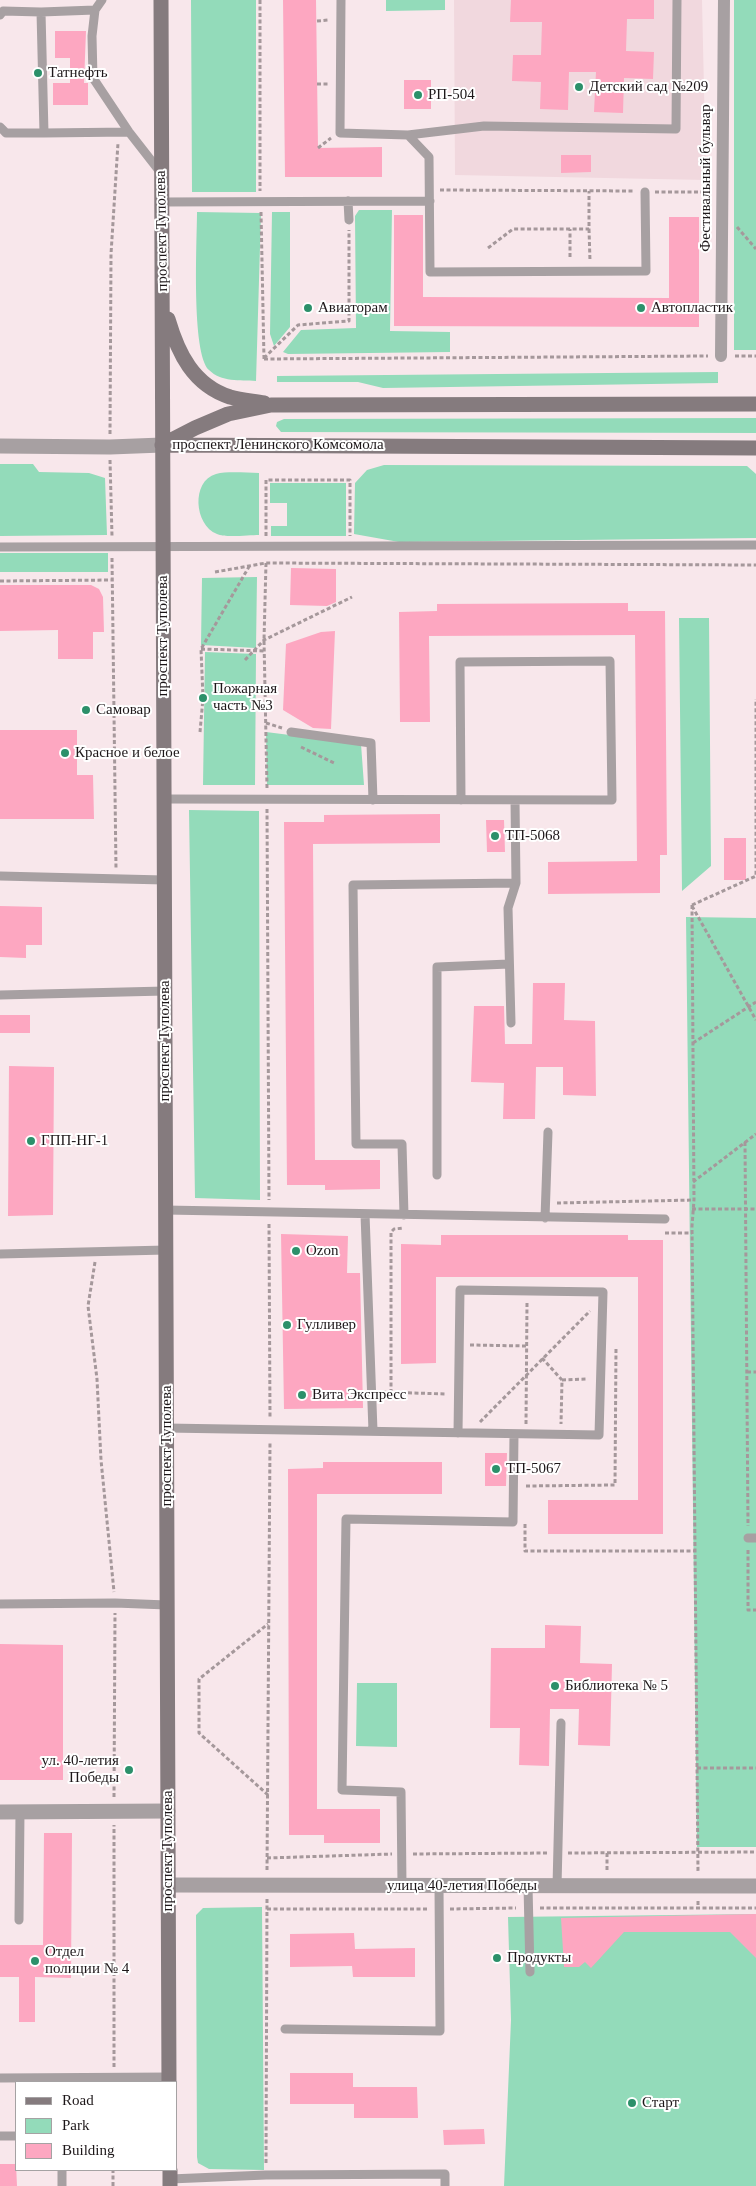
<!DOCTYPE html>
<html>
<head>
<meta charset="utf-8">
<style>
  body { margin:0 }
  #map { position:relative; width:756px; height:2186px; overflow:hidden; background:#f8e7eb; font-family:Georgia,serif }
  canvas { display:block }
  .legend { position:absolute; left:15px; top:2081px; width:162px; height:90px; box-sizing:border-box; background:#fff; border:1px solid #a5a2a3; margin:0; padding:6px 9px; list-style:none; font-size:15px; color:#1d1719 }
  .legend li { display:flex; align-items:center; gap:10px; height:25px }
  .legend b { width:25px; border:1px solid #a5a2a3 }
</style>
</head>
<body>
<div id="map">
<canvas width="756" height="2186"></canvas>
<ul class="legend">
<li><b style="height:6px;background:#857b7e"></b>Road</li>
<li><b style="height:14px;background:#93dbba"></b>Park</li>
<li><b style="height:14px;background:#fda7c1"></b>Building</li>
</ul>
</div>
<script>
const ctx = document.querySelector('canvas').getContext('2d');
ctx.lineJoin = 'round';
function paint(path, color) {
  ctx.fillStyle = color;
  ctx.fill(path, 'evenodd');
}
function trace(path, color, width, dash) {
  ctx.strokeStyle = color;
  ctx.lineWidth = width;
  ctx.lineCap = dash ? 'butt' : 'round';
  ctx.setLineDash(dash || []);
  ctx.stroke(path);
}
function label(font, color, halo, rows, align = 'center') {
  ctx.font = font + ' Georgia,serif';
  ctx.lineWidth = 4;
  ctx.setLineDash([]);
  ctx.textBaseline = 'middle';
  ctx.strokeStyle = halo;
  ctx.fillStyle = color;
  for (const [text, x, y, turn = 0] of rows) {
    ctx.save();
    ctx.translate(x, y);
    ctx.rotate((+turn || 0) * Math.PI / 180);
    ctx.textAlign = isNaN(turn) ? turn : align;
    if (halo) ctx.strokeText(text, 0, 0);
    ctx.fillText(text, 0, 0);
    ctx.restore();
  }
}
const built = new Path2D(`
  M454 0H702L706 180 455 175Z`);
const green = new Path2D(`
  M191 0H256V192H192Z
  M386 0H445V10L386 11Z
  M734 0H756V350H734Z
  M359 210H392L390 331 450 332V352L288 354 283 352 301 330 356 328 355 216Z
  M197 212 261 213 256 381C240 380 221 382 209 370 191 353 197 240 197 212Z
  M272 212H290V327L274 346 270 334Z
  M718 372V383L383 388 358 382H277V376Z
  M756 418V433L285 432H281L276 426 277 422 284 419Z
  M0 464H33L39 472 89 473 105 478 107 535 0 536Z
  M384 465 747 466 756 474V538L399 542 354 534 355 483 367 470Z
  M259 473V535C249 535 225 538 217 534 194 525 191 481 216 474 228 471 246 473 259 473Z
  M270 483H346V536H271V526H287V503H270Z
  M0 553H108V572H0Z
  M257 577 256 648 201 645 202 578Z
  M679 618H709L711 866 682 891Z
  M205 652 256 654 255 785H203Z
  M266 732 361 744 364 785H267Z
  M189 810 259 811 260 1200 195 1198Z
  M686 917 756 918V1847H697Z
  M357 1683H397V1747L356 1746Z
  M262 1907 264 2170 209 2169 198 2163 197 2157 196 1915 203 1908Z
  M756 1914V2186H504L511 2020 508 1917Z`);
const building = new Path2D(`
  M283 0H316L318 148 382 147V177H285Z
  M511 0H654V19H627L626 51 654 52 653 79 624 78 623 113 594 112 596 72H569L568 110 540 109 541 82 512 81 513 55H541L542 22H510Z
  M55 31H86L84 83H88V105H53V83H70V58H55Z
  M404 80H431V109H404Z
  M561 155H591V172L561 173Z
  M394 215H423V297L669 298V217H699V327L394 326Z
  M291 568 336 569V602L327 606 290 605Z
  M0 585H91L99 589 103 597 104 632H93V659H58V630L0 631Z
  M628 603V611H665L667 855H660V893L548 894V862L637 861 635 635 429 636 430 722H400L399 612 437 611V604Z
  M335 631 331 729 313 728 283 710 286 644 321 632Z
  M0 730H77V775H93L94 819H0Z
  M440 814V843L313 844 315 1160H380V1189L325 1190V1185H287L284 822H324V815Z
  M486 820H504L505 852H487Z
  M724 838H746V880H724Z
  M0 906 42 907V945H26V958L0 957Z
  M533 983H565L564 1020 595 1021 596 1096 563 1095V1067H536L535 1119H503L504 1083 471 1082 474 1006H504L505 1044H532Z
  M0 1015H30V1033H0Z
  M9 1066 54 1067 53 1215 8 1216Z
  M281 1234 348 1236 347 1273H360L363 1408 284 1409Z
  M441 1235H628V1240H663V1534H548V1500H638V1277H436V1363L401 1364V1244L441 1245Z
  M485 1453H507L506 1486H485Z
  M323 1462H442V1494H317V1809H380V1843H324V1835H289L288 1469 323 1468Z
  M545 1625 581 1626 580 1663 612 1664 610 1746 578 1745 579 1709H550L549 1766 519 1765 520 1728H490L491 1648H545Z
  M0 1644 63 1645V1780H0Z
  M44 1833H72L71 1978 35 1977V2022H19V1977H0V1945H43Z
  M756 1914V1958L730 1932H624L591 1968 585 1962 579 1967H564L561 1918Z
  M354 1933 355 1949 415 1948V1977H353L352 1966 290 1967V1934Z
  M290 2073H353V2087H417L418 2118H354V2104H290Z
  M484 2129 485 2144 444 2145 443 2130Z
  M0 2164H16L17 2186H0Z`);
const path = new Path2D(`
  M260 0V191
  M317 21 328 20
  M317 84H328
  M318 148 331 138
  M440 190 634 191
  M655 192H709
  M261 212 264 359
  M737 227 756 249
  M589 229 590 261
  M488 248 513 229H589V191
  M570 257V229
  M735 356H756
  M264 358 298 325 349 321V230
  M264 359 708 356
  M110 434 111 254 118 143
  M110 460 112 536
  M266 536V480H350V536
  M112 558 116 869
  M266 563 264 640 267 788
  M215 572 266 563 756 565
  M0 581 112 580
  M201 649 264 651
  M245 660 264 640 352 597
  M266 723 282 728
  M200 732 203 698 201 649 250 565
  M301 747 336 764
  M267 809 269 1200
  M692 905 694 1200 692 1226 698 1872
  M692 905 756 876V699
  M692 906 756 1020
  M693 1043 756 1002
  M745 1142 748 1526
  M693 1182 756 1134
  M557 1203 694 1200
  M692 1209H756
  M269 1224 270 1418
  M665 1233H692
  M95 1262 88 1306 97 1379 101 1460 114 1592
  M470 1345 527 1346
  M542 1358 562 1380 561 1424
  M747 1372H756
  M562 1380 588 1379
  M382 1392 446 1394
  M391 1393V1232L394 1229 404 1228
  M480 1422 590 1311
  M526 1424 527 1303
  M526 1486 615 1485 616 1347
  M525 1524V1551H696
  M748 1550V1610H756
  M697 1768H756
  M268 1795 199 1733V1679L268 1624
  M114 1797 115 1613
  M568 1853 756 1852
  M607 1853V1872
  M413 1854 547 1853
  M267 1858 392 1854
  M267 1870 270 1442
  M698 1901V1909
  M540 1908H756
  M267 1909H429
  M450 1909 516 1908
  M114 2067V1825
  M266 2163 267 1899
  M113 2186V2170`);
const service = new Path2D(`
  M102 0 95 10 92 36 93 78 129 132 161 173
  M341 0 340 133 408 135 429 157 430 272 646 271 645 192
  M95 10 41 12 44 133 129 132
  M0 15 3 11 41 12
  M0 127 6 133H44
  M408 135 484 126 676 129 677 0
  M348 201 349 220
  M162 202 430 201
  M0 547 756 545
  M291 732 371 743 373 800
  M164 799 612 800 610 661 460 662 461 800
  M0 876 164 880
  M0 995 165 991
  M511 1023 508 908 516 883 515 800
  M437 1175V967L509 964
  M165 1210 665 1219
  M365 1214 373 1431
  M404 1215 402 1144H356L353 885 516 883
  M545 1218 548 1132
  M0 1254 166 1250
  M166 1428 599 1435 603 1292 460 1290 458 1433
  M748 1538H756
  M0 1604 115 1603 167 1605
  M402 1885 401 1792 342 1790 346 1519 513 1522 514 1434
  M528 1886 530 1972
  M557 1886 561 1723
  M19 1920 20 1811
  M285 2029 440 2031 439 1886
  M0 2078 169 2077
  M0 2136H16
  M62 2170V2186
  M170 2179 266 2175 445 2174V2186`);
const pedestrian = new Path2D(`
  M721 356 724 0`);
const minor = new Path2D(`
  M0 1812 168 1811
  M169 1885 756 1886`);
const tertiary = new Path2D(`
  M0 446 110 447 162 445`);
const secondary = new Path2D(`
  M161 0 169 2082
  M168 319C178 353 193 385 230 397 241 400 253 401 264 403
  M162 445 195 428 228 414 271 405 756 404
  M164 445 756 448
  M170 2170V2186`);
const markers = [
  [38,73,5,"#2c906a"],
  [579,87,5,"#2c906a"],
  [418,95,5,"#2c906a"],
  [308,308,5,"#2c906a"],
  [641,308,5,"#2c906a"],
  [203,698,5,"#2c906a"],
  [86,710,5,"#2c906a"],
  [65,753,5,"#2c906a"],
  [495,836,5,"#2c906a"],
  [31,1141,5,"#2c906a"],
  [296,1251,5,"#2c906a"],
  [287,1325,5,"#2c906a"],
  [302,1395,5,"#2c906a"],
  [496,1469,5,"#2c906a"],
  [555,1686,5,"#2c906a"],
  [129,1770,5,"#2c906a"],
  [497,1958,5,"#2c906a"],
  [35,1961,5,"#2c906a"],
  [632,2103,5,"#2c906a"]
];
const poiNames = [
  ["Татнефть",48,73],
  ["Детский сад №209",589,87],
  ["РП-504",428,95],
  ["Авиаторам",318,308],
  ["Автопластик",651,308],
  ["Пожарная",213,689],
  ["часть №3",213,706],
  ["Самовар",96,710],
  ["Красное и белое",75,753],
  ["ТП-5068",505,836],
  ["ГПП-НГ-1",41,1141],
  ["Ozon",306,1251],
  ["Гулливер",297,1325],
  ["Вита Экспресс",312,1395],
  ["ТП-5067",506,1469],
  ["Библиотека № 5",565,1686],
  ["ул. 40-летия",119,1761,"right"],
  ["Победы",119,1778,"right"],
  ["Отдел",45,1952],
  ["полиции № 4",45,1969],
  ["Продукты",507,1958],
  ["Старт",642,2103]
];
const streetNames = [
  ["Фестивальный бульвар",706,178,-90],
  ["проспект Туполева",162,231,-91],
  ["проспект Ленинского Комсомола",278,445],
  ["проспект Туполева",163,636,-90],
  ["проспект Туполева",165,1041,-90],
  ["проспект Туполева",167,1446,-90],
  ["проспект Туполева",168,1851,-90],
  ["улица 40-летия Победы",462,1886]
];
paint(built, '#f1d8de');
paint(green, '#93dbba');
paint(building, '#fda7c1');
trace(path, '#a5989b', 3, [4, 2.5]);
trace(service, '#a7a0a2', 9);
trace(pedestrian, '#a7a0a2', 12);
trace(minor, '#a7a0a2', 15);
trace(tertiary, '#a7a0a2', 15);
trace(secondary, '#857b7e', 15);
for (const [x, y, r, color] of markers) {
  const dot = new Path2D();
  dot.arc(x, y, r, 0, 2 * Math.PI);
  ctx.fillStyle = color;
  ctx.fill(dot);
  trace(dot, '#fff', 2);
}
label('15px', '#1d1719', '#fff', poiNames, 'left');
label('15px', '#1d1719', '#fff', streetNames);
</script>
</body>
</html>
